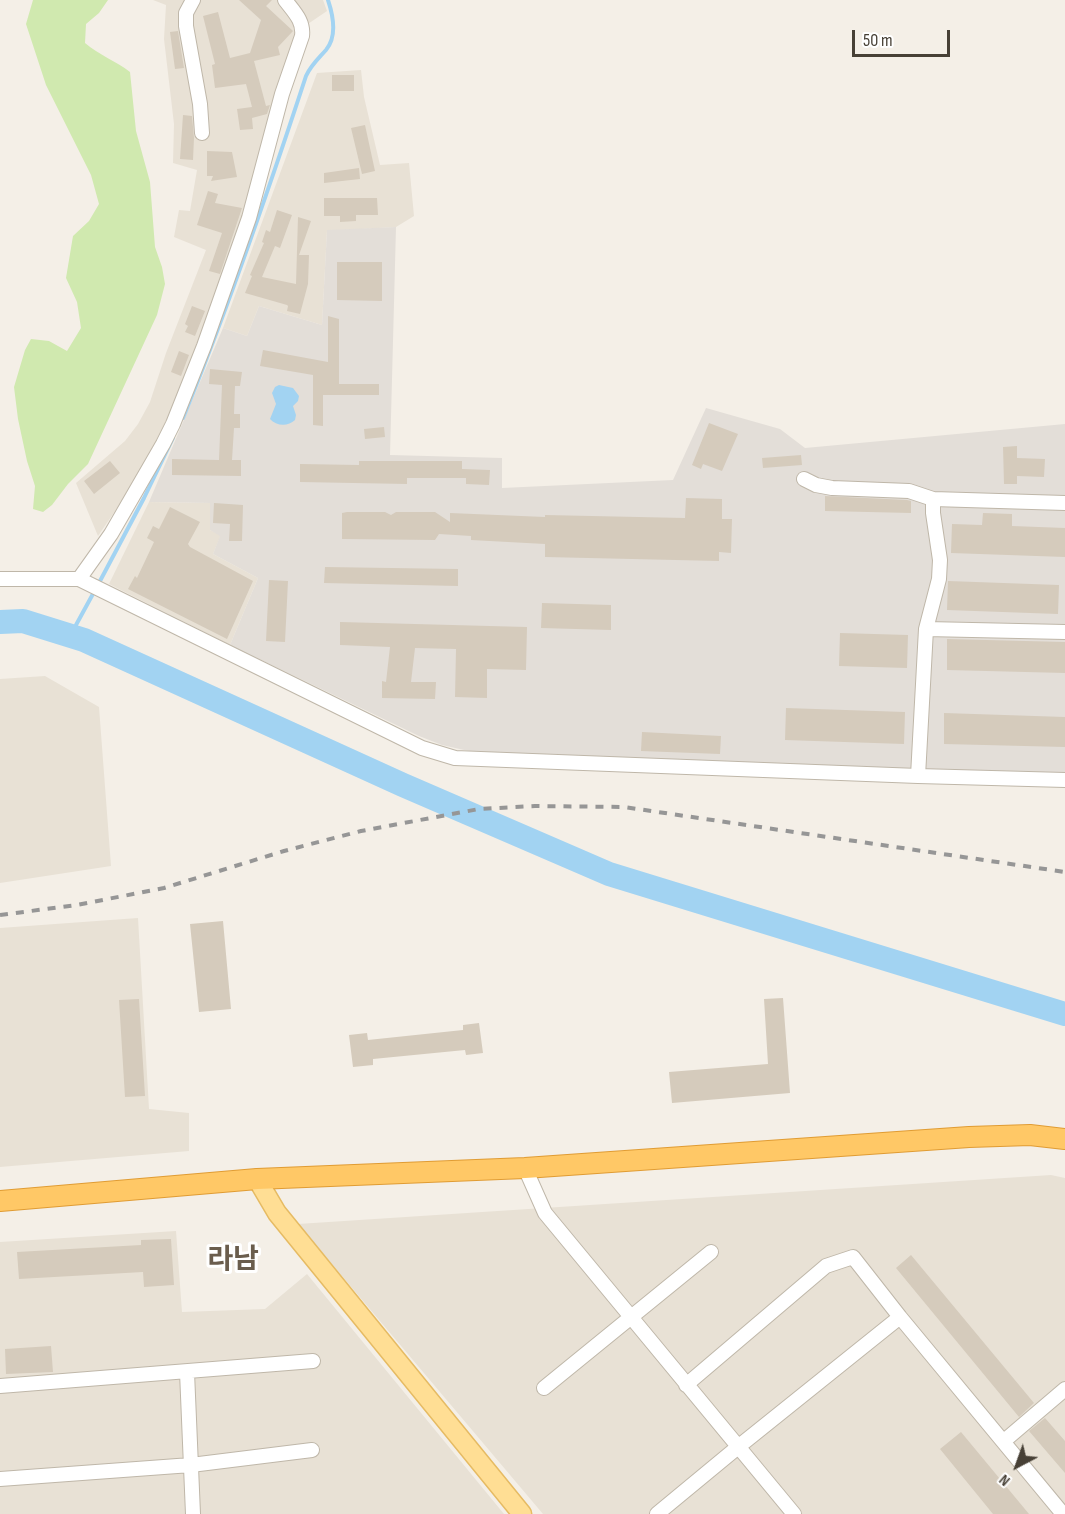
<!DOCTYPE html>
<html>
<head>
<meta charset="utf-8">
<style>
  body { margin:0 }
  #map { position:relative; width:1065px; height:1514px; overflow:hidden; background:#f4efe7; font-family:"Sofia Sans Condensed",sans-serif }
  canvas { display:block }
  .north { position:absolute; left:987px; top:1436px; width:60px; height:60px; -webkit-text-stroke:4px #fff; paint-order:stroke; rotate:221deg; font-size:16px; font-weight:700; line-height:24px; text-align:center; color:#474036 }
  .north::after { content:''; display:block; margin:auto; width:21px; height:27px; background:#474036; clip-path:polygon(50% 0,100% 100%,50% 72%,0 100%) }
  .scale { position:absolute; left:852px; top:30px; width:98px; height:27px; box-sizing:border-box; border:3px solid #474036; border-top:0; padding-left:8px; font-size:18px; line-height:21px; white-space:nowrap; color:#474036; -webkit-text-stroke:4px #fff; paint-order:stroke }
</style>
</head>
<body>
<div id="map">
<canvas width="1065" height="1514"></canvas>
<div class="north">N</div>
<div class="scale">50 m</div>
</div>
<script>
const ctx = document.querySelector('canvas').getContext('2d');
ctx.lineJoin = 'round';
function paint(path, color) {
  ctx.fillStyle = color;
  ctx.fill(path, 'evenodd');
}
function trace(path, color, width, dash) {
  ctx.strokeStyle = color;
  ctx.lineWidth = width;
  ctx.lineCap = dash ? 'butt' : 'round';
  ctx.setLineDash(dash || []);
  ctx.stroke(path);
}
function label(font, color, halo, rows, align = 'center') {
  ctx.font = font + ' "Sofia Sans Condensed","Noto Sans KR",sans-serif';
  ctx.lineWidth = 6;
  ctx.setLineDash([]);
  ctx.textBaseline = 'middle';
  ctx.strokeStyle = halo;
  ctx.fillStyle = color;
  for (const [text, x, y, turn = 0] of rows) {
    ctx.save();
    ctx.translate(x, y);
    ctx.rotate((+turn || 0) * Math.PI / 180);
    ctx.textAlign = isNaN(turn) ? turn : align;
    if (halo) ctx.strokeText(text, 0, 0);
    ctx.fillText(text, 0, 0);
    ctx.restore();
  }
}
const residential = new Path2D(`
  M153 0H323L327 11 299 30 247 217 170 420 141 473 98 536 76 483 125 441 138 424 150 402 166 353 206 250 174 237 179 210 190 211 197 170 173 163 174 124 164 39 166 5Z
  M361 70 364 97 380 165 409 163 414 216 396 227 327 231 322 325 259 306 247 336 223 328 317 73Z
  M149 502 210 503V530L221 535 213 554 258 578 230 645 109 584Z
  M45 676 99 707 111 866 0 883V679Z
  M138 918 149 1109 189 1113V1151L0 1167V928Z
  M1051 1175 1065 1178V1514H543L298 1224Z
  M176 1231 182 1312 265 1309 307 1274 504 1514H0V1242Z`);
const industrial = new Path2D(`
  M396 227 390 455 502 458V488L673 480 706 408 780 429 805 448 1065 424V775L473 752 442 745 419 736 230 645 258 578 213 554 220 536 210 530V503L149 502 223 328 247 336 259 306 322 325 327 230Z`);
const green = new Path2D(`
  M33 0H108L99 13 86 24 85 43C99 55 116 61 130 72L136 131 150 182 155 247 162 267 165 284 157 315 88 464 68 484 52 505 43 512 33 509 35 486 27 461 18 419 14 387 25 350 31 339 49 341 67 351 81 328 77 302 66 278 73 236 89 221 99 204 91 175 46 85 26 24Z`);
const water = new Path2D(`
  M279 385 293 388 299 396 298 401 293 406 296 415 295 420C288 427 276 426 270 419L276 404 272 393 275 387Z`);
const stream = new Path2D(`
  M183 418C229 306 268 192 306 76 311 65 318 59 326 50 337 37 333 15 328 0
  M100 581 144 498 173 438
  M70 636 94 592`);
const river = new Path2D(`
  M0 622 23 621 84 640 403 785 609 874 1065 1014`);
const building = new Path2D(`
  M239 0H272L266 6 293 31 278 47 280 55 254 61 266 106 270 105 267 114 252 118 253 129 240 130 237 109 252 107 246 84 215 88 212 65 215 64 203 16 218 12 230 58 250 53 261 20Z
  M178 31 184 68 175 69 170 32Z
  M332 75H354V91H332Z
  M183 115 192 116 194 138 193 160 180 159Z
  M365 125 375 171 362 174 351 128Z
  M207 151 232 152 237 177 211 181 213 176H207Z
  M359 168 360 179 324 183V173Z
  M208 191 218 194 215 203 242 208 220 274 209 271 222 233 197 225Z
  M324 198H377L378 215H356V221L340 222V216H324Z
  M277 210 292 215 280 248 275 246 262 277 296 284 298 217 311 221 299 255H309L308 284 300 314 287 311 288 306 287 305 245 293 252 276 250 275 264 243 262 242 266 230 270 232Z
  M337 262H382V301L337 300Z
  M192 306 205 311 195 336 185 332 188 326 185 324Z
  M328 316 339 319V384H379V395H323V426L313 425V375L260 366 263 350 328 362Z
  M179 351 189 355 181 376 171 372Z
  M210 369 242 372 240 386H235L234 414H240V428H234L232 460H241V476L172 475V459L219 460 222 385 209 384Z
  M709 423 738 434 722 471 703 464 701 469 692 465Z
  M384 427 385 437 365 439 364 429Z
  M1017 446V458L1045 459 1044 477 1017 476V484H1004L1003 447Z
  M801 455 802 465 763 468 762 458Z
  M110 461 120 473 94 494 84 481Z
  M359 461H462V469L490 470 489 485 466 484V478H407V484L300 482V464L359 465Z
  M825 496 907 500 911 501V513L825 511Z
  M686 498 722 499V519H732L731 553 719 552V561L545 557V544L471 540V536L439 534 435 540 342 539V513L347 512H385L391 515 396 512H435L450 522V513L545 517V515L685 518Z
  M214 503 243 505 242 541H229L230 524 213 523Z
  M170 507 200 522 188 544 190 547 253 581 227 639 128 589 135 576 137 578 154 542 147 538 153 526 159 529Z
  M983 513 1012 514V526L1065 528V557L951 553 952 524 982 525Z
  M325 567 458 569V586L324 583Z
  M269 580 288 581 285 642 266 641Z
  M948 581 1059 585 1058 614 947 610Z
  M542 603 611 605V630L541 628Z
  M340 622 527 627 526 670 487 669V698L455 697 456 649 415 648 411 682H436L435 699 382 698V681L386 682 390 647 340 645Z
  M840 633 908 635 907 668 839 666Z
  M947 639 1065 642V673L947 670Z
  M786 708 905 712 904 744 785 740Z
  M944 713 1065 717V747L944 744Z
  M642 732 721 736 720 754 641 751Z
  M223 921 231 1009 199 1012 190 924Z
  M783 998 790 1093 672 1103 669 1072 768 1064 764 999Z
  M139 999 145 1096 125 1097 119 1000Z
  M479 1023 483 1053 466 1055 465 1050 373 1059V1065L353 1067 349 1035 367 1033 368 1040 463 1030V1025Z
  M171 1239 174 1285 144 1287 143 1272 19 1279 17 1252 141 1245V1240Z
  M911 1255 1034 1403 1019 1417 896 1268Z
  M51 1346 53 1372 6 1374 5 1349Z
  M1045 1418 1065 1441V1473L1029 1431Z
  M961 1432 1029 1514H993L940 1449Z`);
const minor = new Path2D(`
  M193 0 186 13V26L200 104 202 133
  M804 479 816 485 832 488 909 491 933 499 1065 503
  M0 579H79L422 748 455 758 918 776 1065 780
  M79 579 111 534 163 444 173 424 204 346 249 218 282 94 302 36C304 21 294 12 285 0
  M926 629 1065 632
  M918 776 926 629 939 579 940 560 933 513V499
  M525 1168 545 1213 794 1514
  M187 1372 193 1514
  M686 1385 826 1266 853 1257 900 1317 1063 1514
  M0 1386 313 1361
  M544 1388 711 1252
  M1004 1441 1065 1389
  M0 1479 191 1465 312 1450
  M657 1514 738 1447 900 1317`);
const major = new Path2D(`
  M257 1179 277 1213 522 1514`);
const highway = new Path2D(`
  M0 1201 257 1179 525 1168 969 1137 1030 1135 1065 1139`);
const rail = new Path2D(`
  M0 915 77 905 164 888 284 851 361 831 479 809 535 806 624 807 1065 872`);
const districtNames = [
  ["라남",233,1261]
];
paint(residential, '#e8e1d5');
paint(industrial, '#e3ded8');
paint(green, '#d0e9af');
paint(water, '#a2d3f2');
trace(stream, '#a2d3f2', 4);
trace(river, '#a2d3f2', 24);
paint(building, '#d5cbbc');
trace(minor, '#bfb7a9', 16);
trace(major, '#e6bb63', 21);
trace(highway, '#e09c34', 22);
trace(minor, '#fff', 14);
trace(major, '#ffde94', 18);
trace(highway, '#ffc866', 20);
trace(rail, '#969696', 4, [8, 8]);
label('bold 28px', '#6a5d4d', '#fff', districtNames);
</script>
</body>
</html>
